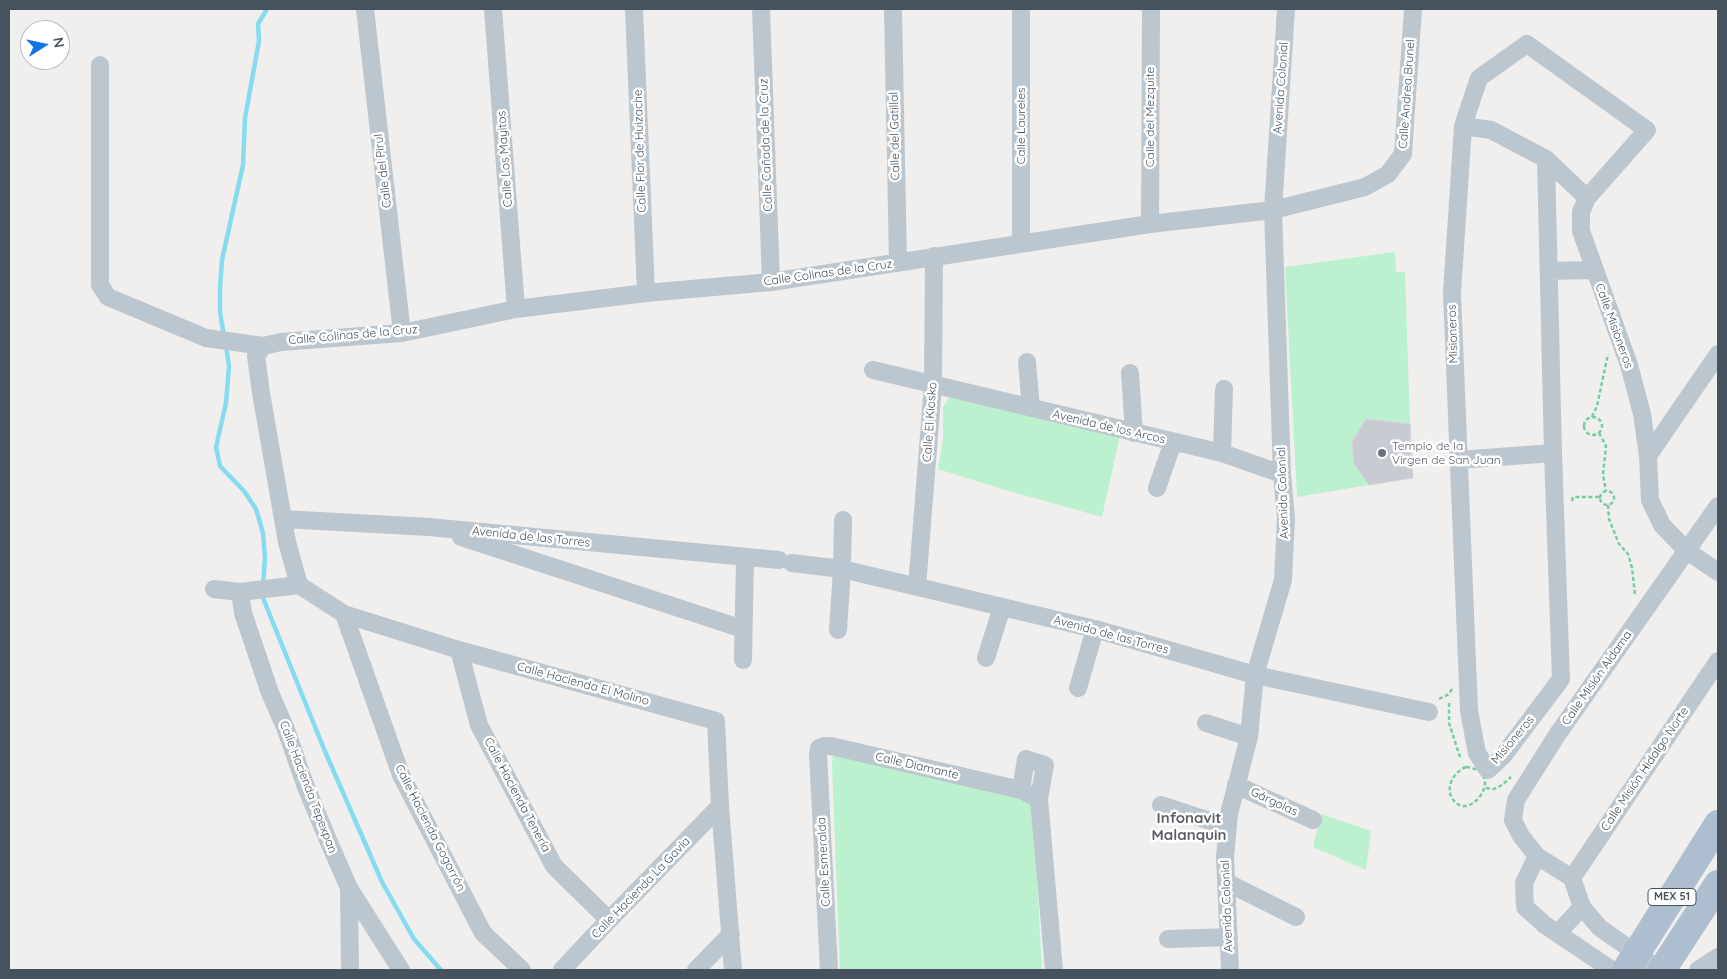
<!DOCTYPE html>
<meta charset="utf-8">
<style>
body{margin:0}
#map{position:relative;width:1727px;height:979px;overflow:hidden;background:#f1eeee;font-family:Quicksand,sans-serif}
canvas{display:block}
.frame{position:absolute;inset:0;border:10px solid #46525d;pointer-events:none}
.north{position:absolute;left:20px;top:20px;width:50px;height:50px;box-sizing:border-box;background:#fff;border:1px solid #b5babe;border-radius:50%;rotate:80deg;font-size:14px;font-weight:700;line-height:20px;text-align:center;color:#46525d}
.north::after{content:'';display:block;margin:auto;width:18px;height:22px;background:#1274e7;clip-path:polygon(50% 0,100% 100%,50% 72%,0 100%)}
</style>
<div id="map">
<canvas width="1727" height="979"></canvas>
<div class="frame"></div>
<div class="north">N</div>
</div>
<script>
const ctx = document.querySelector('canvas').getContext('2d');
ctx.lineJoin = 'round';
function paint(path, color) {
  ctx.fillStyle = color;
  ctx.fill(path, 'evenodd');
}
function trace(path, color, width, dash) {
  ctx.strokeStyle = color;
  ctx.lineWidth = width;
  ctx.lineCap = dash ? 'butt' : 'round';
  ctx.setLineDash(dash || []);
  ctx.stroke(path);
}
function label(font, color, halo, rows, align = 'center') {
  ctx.font = font + ' Quicksand,sans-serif';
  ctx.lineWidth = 5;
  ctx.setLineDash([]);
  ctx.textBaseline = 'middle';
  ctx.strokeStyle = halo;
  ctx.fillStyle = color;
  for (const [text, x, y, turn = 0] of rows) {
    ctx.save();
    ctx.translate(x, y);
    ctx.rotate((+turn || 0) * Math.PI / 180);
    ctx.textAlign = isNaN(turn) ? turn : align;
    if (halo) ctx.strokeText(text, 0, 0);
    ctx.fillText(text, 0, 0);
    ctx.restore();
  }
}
paint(new Path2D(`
 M1395,252L1396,272H1405L1410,424L1365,419L1352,442L1354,464L1369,485L1297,497L1285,267Z
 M950,397L1120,435L1102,517L1002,489L938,469L943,440V407Z
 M833,753L1009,794L1033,804L1042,970H840L832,765Z
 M1321,814L1371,831L1366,870L1313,847Z`), '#bbf1cf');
trace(new Path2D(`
 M224,336L220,312V288L222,260L243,165L245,118L259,41L258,24L267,9
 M226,346L229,366L226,403L216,447L220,466L244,491L256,509L263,533L265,558L263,586
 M263,594V598L324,749L382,882L414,939L441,970`), '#86dcef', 4.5);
const building = new Path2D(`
 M1366,419L1410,424L1413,478L1369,485L1354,464L1352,442Z`);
paint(building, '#c8cbd1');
trace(building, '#d2d5da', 1);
trace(new Path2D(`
 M1592,417L1597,406L1608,354
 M1584 426a9 9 0 1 1 18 0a9 9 0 1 1-18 0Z
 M1599,433L1606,446L1603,475L1606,491
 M1600 498a7 7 0 1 1 14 0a7 7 0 1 1-14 0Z
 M1572,501L1573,497H1599
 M1608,505L1609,519L1619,544L1628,554L1632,568L1635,595
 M1439,699L1449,694L1452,689
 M1449,703V723L1460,757
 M1466,767C1506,771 1473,820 1455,802C1443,790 1453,772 1466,767Z
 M1486,788L1494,789L1502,785L1511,777`), '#72d09f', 2.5, [4, 2.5]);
trace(new Path2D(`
 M365,9L402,333
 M493,9L516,309
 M634,9L646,293
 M761,9L771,282
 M893,9L898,263
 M1021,9V243
 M100,65V285L108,297L206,338L263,346L281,342L402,333L516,309L646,293L771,282L1150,224L1273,210L1365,187L1388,174L1403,154L1413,9
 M1463,126L1491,130L1546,159L1587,198
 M1546,159L1553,453L1561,679L1503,756L1488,770L1477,753L1469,711L1452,293L1463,126L1479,78L1527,44L1647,130L1587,198L1581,212V231L1629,365L1642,414L1648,456L1650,500L1662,525L1687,551L1718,572
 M1150,224L1151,9
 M1549,271L1593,270
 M263,346L256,356L261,393L287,542L299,585
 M1027,362L1031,408
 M873,370L1222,453L1282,474
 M1130,373L1134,433
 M1222,453L1224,389
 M1648,456L1718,354
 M1458,460L1553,453
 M1157,488L1173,442
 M283,519L429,527L779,560
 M461,537L743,629
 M792,563L842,569L1095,629L1255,675L1429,712
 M917,587L933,385L934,256
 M214,589L240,592L299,585L344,614L459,650L716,721L720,806L733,970
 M240,592L243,613L270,693L285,727L306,787L328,840L349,888L401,970
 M344,614L401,775L483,933L522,970
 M838,630L842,569L843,520
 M459,650L479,725L554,866L609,920
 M986,658L1002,607
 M743,660L745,558
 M1078,688L1095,629
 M1206,723L1249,737
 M1236,785L1313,820
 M1021,790L1026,759L1045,765L1039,799L1054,970
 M1161,805L1228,827
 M1537,856L1524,883L1525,907L1545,925L1612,970
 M1572,878L1718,661
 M1226,882L1296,917
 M349,889L350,970
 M1558,933L1582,907
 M1168,939L1229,937
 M562,970L609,920L720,806
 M696,970L731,934
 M829,970L818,754L819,748L824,746H831L1021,790L1039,799
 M1230,970L1225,857L1229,814L1249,737L1255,675L1283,580L1286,518L1282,474L1273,210L1286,9
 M1660,970L1600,928L1582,907L1572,878L1537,856L1521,836L1513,820L1516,800L1557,735L1718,506
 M1698,970L1718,957`), '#bcc6ce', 18);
trace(new Path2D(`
 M1626,970L1718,824
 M1662,970L1718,884`), '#adbfcf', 28);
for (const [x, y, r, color] of [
 [1382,453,5,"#6b7280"]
]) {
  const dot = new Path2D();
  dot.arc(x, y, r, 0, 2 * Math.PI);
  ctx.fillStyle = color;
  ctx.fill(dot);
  trace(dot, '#fff', 2);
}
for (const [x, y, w] of [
 [1672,897,48]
]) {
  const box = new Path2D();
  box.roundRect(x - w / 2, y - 8.5, w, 17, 4);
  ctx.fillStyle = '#fff';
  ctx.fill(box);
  trace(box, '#46525d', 1);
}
label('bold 11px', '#46525d', null, [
 ["MEX 51",1672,897]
]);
label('12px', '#46525d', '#fff', [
 ["Avenida Colonial",1281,88,-86],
 ["Calle Andrea Brunel",1407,94,-86],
 ["Calle del Mezquite",1150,117,-90],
 ["Calle Laureles",1021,126,-90],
 ["Calle del Gatillal",895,136,-91],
 ["Calle Cañada de la Cruz",766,145,-92],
 ["Calle Flor de Huizache",640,151,-92],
 ["Calle Los Mayitos",505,159,-94],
 ["Calle del Pirul",383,171,-97],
 ["Calle Colinas de la Cruz",828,273,-8],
 ["Calle Misioneros",1614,326,70],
 ["Misioneros",1453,334,-92],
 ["Calle Colinas de la Cruz",353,335,-5],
 ["Calle El Kiosko",930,422,-86],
 ["Avenida de los Arcos",1109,427,13],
 ["Avenida Colonial",1283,493,-92],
 ["Avenida de las Torres",531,537,6],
 ["Avenida de las Torres",1111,635,15],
 ["Calle Misión Aldama",1597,678,-55],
 ["Calle Hacienda El Molino",583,684,15],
 ["Misioneros",1513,740,-50],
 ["Calle Diamante",917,766,13],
 ["Calle Misión Hidalgo Norte",1645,769,-56],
 ["Calle Hacienda Tepexpan",308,787,69],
 ["Calle Hacienda Tenería",517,795,62],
 ["Gárgolas",1274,802,25],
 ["Calle Hacienda Gogorrón",430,828,63],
 ["Calle Esmeralda",824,862,-93],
 ["Calle Hacienda La Gavia",641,888,-46],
 ["Avenida Colonial",1227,906,-92]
]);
label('12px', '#5b616d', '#fff', [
 ["Templo de la",1392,446],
 ["Virgen de San Juan",1392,460]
], 'left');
label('bold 15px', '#5b5f64', '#fff', [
 ["Infonavit",1189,818],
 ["Malanquin",1189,835]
]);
</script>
